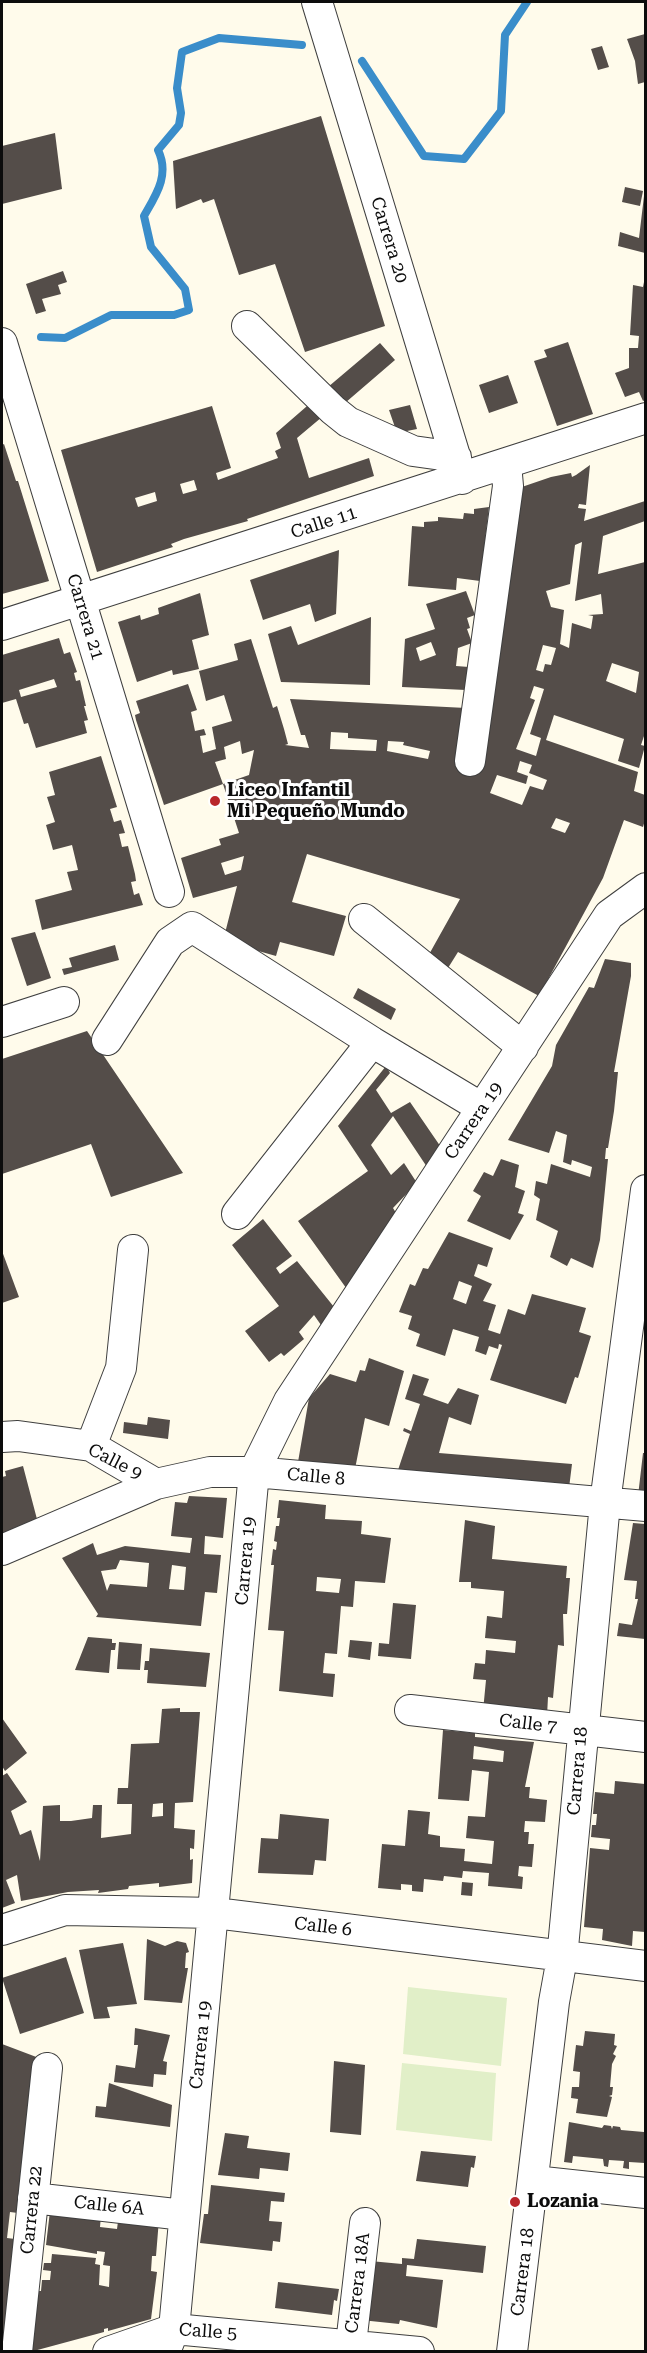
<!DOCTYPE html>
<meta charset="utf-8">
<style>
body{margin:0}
#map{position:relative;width:647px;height:2353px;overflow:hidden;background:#fffbeb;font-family:"Roboto Serif",serif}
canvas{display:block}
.frame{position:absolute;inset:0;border:3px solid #0c0c0c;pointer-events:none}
</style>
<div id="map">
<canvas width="647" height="2353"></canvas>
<div class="frame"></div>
</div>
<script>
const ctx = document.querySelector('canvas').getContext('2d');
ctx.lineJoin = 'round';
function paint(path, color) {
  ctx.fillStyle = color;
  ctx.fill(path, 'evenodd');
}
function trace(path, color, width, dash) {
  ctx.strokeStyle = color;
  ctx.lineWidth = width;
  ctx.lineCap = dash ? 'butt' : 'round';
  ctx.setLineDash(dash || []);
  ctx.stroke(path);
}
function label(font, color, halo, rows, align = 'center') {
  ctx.font = font + ' "Roboto Serif",serif';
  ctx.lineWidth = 6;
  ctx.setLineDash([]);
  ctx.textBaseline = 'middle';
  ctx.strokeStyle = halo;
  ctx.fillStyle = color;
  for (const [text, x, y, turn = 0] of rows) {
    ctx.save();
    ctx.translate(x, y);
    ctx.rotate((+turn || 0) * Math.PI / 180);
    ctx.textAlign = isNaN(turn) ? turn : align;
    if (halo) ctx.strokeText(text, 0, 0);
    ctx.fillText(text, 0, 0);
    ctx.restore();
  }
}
paint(new Path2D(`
 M408,1987L507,1998L501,2066L403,2054Z
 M402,2063L496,2073L492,2141L396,2130Z`), '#e1efc8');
trace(new Path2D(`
 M362,61L424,156L464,159L501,111L505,35L527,2
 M41,337L65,338L111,315H174L189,310L185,289L151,247L144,216C156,195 170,175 158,150L179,125L181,113L177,88L182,52L219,38L302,45`), '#3a8dca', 8);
paint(new Path2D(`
 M645,34V82L638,84L635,61L627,39Z
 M602,46L609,67L598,70L591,49Z
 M321,116L385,326L305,352L275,264L239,275L214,199L203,203L201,199L176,209L173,161Z
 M55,133L62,189L2,204V146Z
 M625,187L643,191L640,206L622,202Z
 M644,196L645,197V253L618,246L620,232L639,238Z
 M63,271L67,282L58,285L61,294L42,299L46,311L36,314L26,284Z
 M644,282L645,400L643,401L639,392L625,397L615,373L629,368V348H638L639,336L630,335L633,285L643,287Z
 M568,342L593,414L557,426L534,361L547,357L544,350Z
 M380,343L395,360L338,409L328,387Z
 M508,375L518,403L489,413L479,385Z
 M314,400L322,417L297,438L309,478L369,458L374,476L247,519L248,521L184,539L171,544L173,547L97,572L61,450L212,406L231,468L216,473L218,480L278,458L275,451L281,448L276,433ZM194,480L197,490L183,494L180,484ZM155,492L157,501L138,507L135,498Z
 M410,405L417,429L397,433L389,410Z
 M4,444L16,481H18L49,581L2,594V445Z
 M590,465L586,505L579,504L578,508L586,509L584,521L645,501V521L603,536L598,574L645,562V733L641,745L645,746L639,768L618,761L624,739L554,715L546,740L638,772L634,791L645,795V820L643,827L624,820L603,878L539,996L458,952L448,968L427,958L460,899L307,854L292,902L346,916L334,956L280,942L276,956L223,941L237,886L193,898L181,858L221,845L219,839L239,833L223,784L249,775L254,750L242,754L240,741L224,747L226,759L215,762L223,784L164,805L136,720L135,715L140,713L136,701L188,684L197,710L191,712L195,731L204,729L206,735L200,736L203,753L216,749L212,727L232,721L224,695L206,701L199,671L238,660L234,644L251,639L273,708L277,706L284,729L288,744L285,745L309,748L305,735H301L290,699L466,708L513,490L551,477L571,473L572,477L576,475ZM582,542L575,601L601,594L603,614L588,615L593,616L591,629L572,623L569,648L560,644L564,610L551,607L546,591L570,584L575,545ZM543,645L556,648L551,665L545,664L543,672L536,670ZM612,663L639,672L636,693L606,681ZM534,686L544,689L530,734L541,738L536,756L516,749L535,700L530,698ZM331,732L348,733V738L377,740L376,751L330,749ZM388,741L404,742L403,745L430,751L428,759L387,751ZM520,761L532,765L529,773L547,780L543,790L530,786L522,805L490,793L497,775L526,784L528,776L517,772ZM556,818L570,823L565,833L551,828ZM244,856L241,870L225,875L221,863Z
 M489,507L480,581L457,578L456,590L408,586L412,526L424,527V522L438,521V517L463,519L464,513L474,514V509Z
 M339,550L336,614L315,622L310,604L263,620L250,580Z
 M466,591L475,615L467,618L470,628L467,629L472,643L458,648L456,666L469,667L466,690L402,687L405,639L435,629L426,604ZM431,642L436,655L420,661L416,648Z
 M200,593L209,635L192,640L199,669L173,675L172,670L137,682L118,622L140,615L141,620L159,614L158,608Z
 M371,617L370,685L281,682L268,634L291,626L298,645Z
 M59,638L64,654L70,652L77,672L74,673L76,681L80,680L86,706H84L88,720L84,721L87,733L36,748L28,723L24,724L16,699L2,703V655ZM54,679L57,687L21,697L19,690Z
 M101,756L117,807L110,809L114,822L121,820L125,833L119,834L122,847L128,846L135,874L136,881L131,882L134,895L139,893L143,905L42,930L35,900L72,890L67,872L78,870L72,845L53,850L46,825L55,822L47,797L55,795L49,772Z
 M35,932L51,978L27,986L11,938Z
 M115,945L119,960L64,975L62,969L72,967L69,958Z
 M605,959L631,963V976L614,1072H618L614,1111L608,1148H606L605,1159H608L600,1240L593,1268L571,1258L567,1266L550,1257L558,1231L536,1220L540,1199L534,1195L536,1181L547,1184L551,1164L590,1177L592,1167L572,1160L571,1165L563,1162L567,1135L556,1131L549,1153L508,1140L552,1066L556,1045L589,987L594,988Z
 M358,988L396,1009L391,1020L353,998Z
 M87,1031L183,1173L111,1197L91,1144L2,1174V1059Z
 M386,1066L390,1073L376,1090L391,1113L410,1102L447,1156L429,1170L393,1116L371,1145L391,1175L404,1163L417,1183L393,1208L401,1221L349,1292L298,1221L368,1171L338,1126Z
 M501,1159L519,1165L515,1187L525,1191L518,1213L524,1215L510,1240L467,1221L481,1196L473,1191L484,1172L493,1176Z
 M263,1219L292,1256L276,1268L280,1274L297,1261L334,1307L321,1325L314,1315L299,1332L304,1339L284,1356L281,1353L269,1362L245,1331L279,1306L232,1245Z
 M449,1232L493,1248L487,1267L478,1264L474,1276L492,1284L483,1301L496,1305L488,1330L500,1334L508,1309L525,1315L532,1294L586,1308L579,1332L591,1336L578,1378L575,1377L566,1404L490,1380L502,1345L499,1344L498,1349L489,1346L486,1355L475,1351L479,1337L453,1329L445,1356L416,1346L420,1334L408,1329L412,1316L399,1312L410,1284L415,1286L423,1268L428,1269ZM459,1281L472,1286L466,1304L453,1299Z
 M2,1251L19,1297L2,1303Z
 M369,1358L404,1371L389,1426L365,1418L355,1469L298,1462L309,1398L330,1374L356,1382L360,1370L365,1371Z
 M413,1374L429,1379L423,1395L448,1404L458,1388L479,1395L471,1425L449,1417L439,1453L572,1464L569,1488L398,1470L410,1434L403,1431L404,1428L411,1431L420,1404L405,1399Z
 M148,1417L170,1420L168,1439L123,1433L124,1422L147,1425Z
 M643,1453H645V1496H638Z
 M23,1466L38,1523L2,1533V1477L6,1476L5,1471Z
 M189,1496L227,1498L223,1538L205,1536L204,1554L221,1555L217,1593L205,1592L201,1626L96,1617L98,1614L62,1558L93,1543L97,1555L125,1546L190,1553L192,1538L171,1536L175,1502L187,1503ZM120,1560L149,1563L147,1587L110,1584L107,1591L101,1571L116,1569ZM172,1565L186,1567L184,1590L169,1589Z
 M279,1500L326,1505L325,1519L362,1521L361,1534L391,1538L385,1583L355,1581L353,1607L341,1606L337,1654L325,1653L323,1673L335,1674L333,1697L279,1691L284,1631L268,1630L274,1565H271L273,1549L276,1550L277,1542L274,1541L276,1526H279L280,1518H277ZM317,1577L341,1579L339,1593L316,1591Z
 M465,1520L495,1526L492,1559L567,1566L566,1578H570L567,1614H563L564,1646L558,1645L553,1698L548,1697L547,1716L483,1711L486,1680L473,1679L475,1663L485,1664L486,1650L515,1653L516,1641L485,1638L487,1616L502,1618L504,1591L471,1588V1582H459Z
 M633,1523L645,1524V1639L617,1636L619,1623L632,1625L638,1599H635L637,1581L624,1580Z
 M393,1603L416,1605L411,1659L378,1656L379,1643L389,1644Z
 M88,1637L112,1639V1643H116L115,1650H111L109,1673L75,1670Z
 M350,1640L372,1642L370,1660L348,1657Z
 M119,1642L142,1644L140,1670L117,1669Z
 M150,1648L210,1653L206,1687L147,1683L148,1670H144L145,1661H149Z
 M180,1708V1712H200L193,1802L175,1803L174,1828L195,1830L194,1849L190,1848V1860L193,1859L192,1883L159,1887V1883L129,1886L128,1889L98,1893L99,1890L68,1892L21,1901L17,1875L6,1880L15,1903L2,1908V1776L7,1773L27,1802L11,1811L20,1835L31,1830L40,1861L43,1806L60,1805V1821H71L92,1818L93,1805H102L101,1838L131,1834L132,1804H117L118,1788H128L131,1744L159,1743L162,1709ZM163,1803V1816L152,1817L153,1804Z
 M2,1718L27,1753L5,1771L2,1766Z
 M443,1730L475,1733V1737L534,1742L525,1787H530L529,1798L547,1800L545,1822L525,1821L524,1832H529L528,1844H534L532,1867L519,1866L518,1876L523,1877L522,1889L488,1886L489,1873L463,1871L462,1878L444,1876L443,1881L424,1879L423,1892L412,1891V1885L401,1884V1890L378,1888L382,1844L405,1846L408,1810L430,1812L428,1834L440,1836V1847L465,1849L464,1861L492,1864L494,1841L466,1838L468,1816L485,1817L489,1772L472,1770L469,1801L438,1799ZM474,1746L504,1751L503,1762L473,1759Z
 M615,1781L645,1784V1932L633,1931L632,1946L602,1940L603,1929L584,1927L590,1848L609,1850L610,1839L591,1837L592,1825H596L597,1814H593L595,1792L614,1794Z
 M280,1814L329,1819L326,1861L315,1860L313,1875L258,1873L261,1838L278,1839Z
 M462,1882L473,1883L472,1896L461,1895Z
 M147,1939L165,1946L177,1941L186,1943L189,1952L186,1953L185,1968H188L182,2003L144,2000Z
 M123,1943L137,2004L107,2007L110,2018L94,2019L79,1950Z
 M66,1957L84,2013L20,2034L2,1978Z
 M135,2028L170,2035L163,2061L167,2062L166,2075L154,2074L153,2087L114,2082L116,2065L135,2068L138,2045H134Z
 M585,2031L615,2034L614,2045L617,2046L613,2054L616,2056L612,2064L610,2087H613L612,2095L609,2096L612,2097L607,2117L576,2113L578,2099L571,2098L572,2087H579L580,2072L573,2071L576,2045L583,2046Z
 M2,2044L39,2058L26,2214L10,2212L7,2238L23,2240L13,2352H2Z
 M334,2061L365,2065L361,2135L330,2132Z
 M109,2083L172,2105L170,2127L95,2117L96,2106L106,2107Z
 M569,2122L602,2128L604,2125L611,2126L612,2129L613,2126L620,2127L621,2130L644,2132L645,2129V2163L629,2162V2169L623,2168L624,2161L609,2160L608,2167L604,2166L603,2159L573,2156L572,2163L564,2162Z
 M225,2133L249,2136L247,2148L290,2153L288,2171L260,2168L259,2179L218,2175Z
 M421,2151L476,2156L474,2168L471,2167L468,2187L416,2181Z
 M211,2185L285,2193L284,2202L271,2201L269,2221L282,2222L280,2242L273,2241L272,2251L200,2243L204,2214H208Z
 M50,2211L101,2215L100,2227L117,2229L119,2214L159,2219L156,2256H152L151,2271L157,2272L151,2319L108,2331V2328L104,2329V2332L30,2352L38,2291H41L42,2280H50L51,2271L43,2270L44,2263H51L52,2254L96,2258L95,2264L100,2265L99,2285L109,2287L110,2266L103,2265L105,2252L97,2251V2254L46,2245Z
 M417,2239L486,2246L483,2273L407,2265L406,2276L443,2280L437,2328L400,2320L399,2324L361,2320L370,2261L402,2264V2258L414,2259Z
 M278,2282L339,2289L337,2301L334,2300L332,2315L275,2308Z`), '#544d49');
const minor = new Path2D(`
 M317,2L462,479
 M247,326L333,410L348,422L413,451L456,457
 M2,343L169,892
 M2,625L646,418
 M470,761L508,486L506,464
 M364,919L523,1047
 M2,1022L64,1002
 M107,1040L170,942L192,927L372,1042L482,1108
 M237,1214L372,1042
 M2,1437L18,1436L91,1446L156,1484
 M91,1446L121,1368L133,1250
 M2,1550L156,1484L210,1472H254L646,1506
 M410,1710L646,1737
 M2,1930L65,1910L215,1913L646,1966
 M534,2181L646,2193
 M33,2198L184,2215
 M351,2344L365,2223
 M17,2352L47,2068
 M108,2352L174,2329L419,2352
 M165,2352L174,2329L254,1472L289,1401L609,915L646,888
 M512,2352L554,2002L562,1958L605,1503L646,1190`);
trace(minor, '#3f3f3f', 32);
trace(minor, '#fff', 30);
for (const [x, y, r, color] of [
 [215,801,6,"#b9272b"],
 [515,2202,6,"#b9272b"]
]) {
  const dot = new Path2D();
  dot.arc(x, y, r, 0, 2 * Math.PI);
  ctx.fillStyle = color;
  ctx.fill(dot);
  trace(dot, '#fff', 2);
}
label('18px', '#0c0c0c', '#fff', [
 ["Carrera 20",389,240,73],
 ["Calle 11",324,523,-18],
 ["Carrera 21",85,617,73],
 ["Carrera 19",474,1121,-56],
 ["Calle 9",115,1462,27],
 ["Calle 8",316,1477,5],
 ["Carrera 19",246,1561,-85],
 ["Calle 7",528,1724,7],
 ["Carrera 18",578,1771,-85],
 ["Calle 6",323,1927,7],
 ["Carrera 19",201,2045,-84],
 ["Calle 6A",109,2206,6],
 ["Carrera 22",32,2210,-84],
 ["Carrera 18",523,2272,-83],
 ["Carrera 18A",358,2283,-83],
 ["Calle 5",208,2332,4]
]);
label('bold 18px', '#0c0c0c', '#fff', [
 ["Liceo Infantil",227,791],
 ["Mi Pequeño Mundo",227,812],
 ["Lozania",527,2202]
], 'left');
</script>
